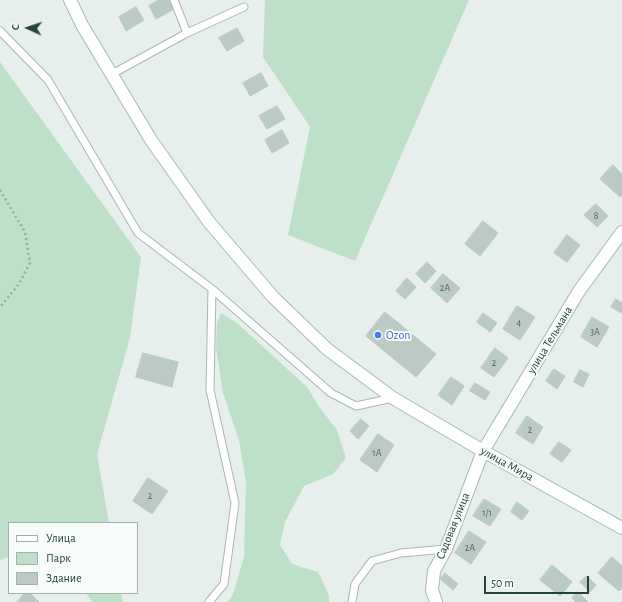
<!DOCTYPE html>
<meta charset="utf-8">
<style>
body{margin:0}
#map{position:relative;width:622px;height:602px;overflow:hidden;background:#e6efeb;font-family:"Alegreya Sans",sans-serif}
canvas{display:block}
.legend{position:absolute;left:8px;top:522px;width:130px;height:72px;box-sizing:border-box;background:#f7fbf9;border:1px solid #a3b1ad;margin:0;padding:5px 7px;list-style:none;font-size:12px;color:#24423a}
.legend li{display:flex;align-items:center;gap:8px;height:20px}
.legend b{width:20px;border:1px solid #a3b1ad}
.north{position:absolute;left:8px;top:8px;width:40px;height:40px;-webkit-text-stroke:3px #f7fbf9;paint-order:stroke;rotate:273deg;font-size:11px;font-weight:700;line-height:16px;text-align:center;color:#24423a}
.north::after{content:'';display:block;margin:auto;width:14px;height:18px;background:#24423a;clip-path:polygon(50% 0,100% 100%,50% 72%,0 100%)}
.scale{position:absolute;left:484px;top:576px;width:105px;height:18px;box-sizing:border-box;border:2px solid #24423a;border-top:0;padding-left:5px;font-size:12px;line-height:14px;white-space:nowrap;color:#24423a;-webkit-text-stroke:3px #f7fbf9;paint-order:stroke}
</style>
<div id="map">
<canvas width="622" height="602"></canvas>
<ul class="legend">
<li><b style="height:5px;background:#fff"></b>Улица</li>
<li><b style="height:11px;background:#bfe0c8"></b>Парк</li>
<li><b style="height:11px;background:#bbcac4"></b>Здание</li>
</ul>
<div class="north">С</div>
<div class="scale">50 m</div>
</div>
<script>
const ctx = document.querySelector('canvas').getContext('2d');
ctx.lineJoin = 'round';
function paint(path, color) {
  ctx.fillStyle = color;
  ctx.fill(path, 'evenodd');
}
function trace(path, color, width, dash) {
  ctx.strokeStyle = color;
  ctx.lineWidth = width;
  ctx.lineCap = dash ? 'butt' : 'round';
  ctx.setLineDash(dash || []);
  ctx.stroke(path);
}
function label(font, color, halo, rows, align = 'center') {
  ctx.font = font + ' "Alegreya Sans",sans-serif';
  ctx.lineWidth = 4;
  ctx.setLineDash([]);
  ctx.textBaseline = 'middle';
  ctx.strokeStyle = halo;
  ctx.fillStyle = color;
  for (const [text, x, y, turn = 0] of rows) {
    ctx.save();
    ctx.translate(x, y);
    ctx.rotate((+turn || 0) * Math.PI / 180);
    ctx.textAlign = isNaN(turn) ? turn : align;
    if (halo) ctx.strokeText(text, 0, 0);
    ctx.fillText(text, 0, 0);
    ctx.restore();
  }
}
paint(new Path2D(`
 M265,0H469L355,261L288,235L310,127L263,57Z
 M0,62L141,257L130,338L97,454L109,523H9V557L0,560Z
 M221,313L237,323L307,387L320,408L337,430L346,458L333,474L304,486L285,522L280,545L292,564L318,572L329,595V602H228L233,594L244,557L246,482L239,440L223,393L216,348L217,323Z
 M86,593H121L123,602H92Z`), '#bfe0c8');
const building = new Path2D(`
 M159,0H169L174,9L156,19L149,6Z
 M136,7L144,20L126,31L119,17Z
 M237,28L244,41L227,51L219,38Z
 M261,73L268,86L250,96L243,83Z
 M277,106L285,119L267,129L259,116Z
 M282,130L289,143L272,153L265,140Z
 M613,165L622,174V195L620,197L600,179Z
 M596,204L608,216L597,227L584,215Z
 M483,221L498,233L480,256L465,244Z
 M567,235L580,245L567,262L554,253Z
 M427,262L436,271L425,283L416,274Z
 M443,274L460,288L447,303L431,288Z
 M407,278L416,287L405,299L396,291Z
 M616,299L622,303V313L611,307Z
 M517,306L535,317L520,340L503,329Z
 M385,312L436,354L416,377L366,336Z
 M483,313L497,323L490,332L477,322Z
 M592,317L609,327L597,347L581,337Z
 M495,348L508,358L494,377L481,368Z
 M143,353L178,362L172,387L136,377Z
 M554,369L565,376L557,389L546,381Z
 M580,370L589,374L583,387L574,382Z
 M451,377L464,386L452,405L438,395Z
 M475,383L490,392L485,400L470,391Z
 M527,416L543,427L533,444L516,433Z
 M361,419L369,426L358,439L350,431Z
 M378,434L394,445L377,472L360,460Z
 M559,442L571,450L562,462L550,454Z
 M148,478L168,491L152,514L133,501Z
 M484,499L501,509L490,526L473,516Z
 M517,502L529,511L522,520L511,512Z
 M469,531L486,542L471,564L455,553Z
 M612,557L622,566V588L619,591L598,573Z
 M552,565L572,582L560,596L540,580Z
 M445,573L458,584L453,590L440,579Z
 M587,576L596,585L590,592L580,582Z
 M578,592L588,602H576L572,598Z
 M25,593H30L39,602H17Z`);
paint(building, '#bbcac4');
trace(building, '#b8c9c2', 1);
const service = new Path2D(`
 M174,0L187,33
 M0,31L48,80L138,233L212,289L331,393L356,406L393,398
 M112,74L187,33L244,7
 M209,602L224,584L235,503L210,390L212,289
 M352,602L355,584L372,561L401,553L446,549`);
const minor = new Path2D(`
 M436,602L432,590L434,571L446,549L483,451L579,291L622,232`);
const secondary = new Path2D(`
 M70,0L82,25L151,140L209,222L273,297L327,349L393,398L483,451L622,528`);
trace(service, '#a8b8b2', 9);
trace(minor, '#a8b8b2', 14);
trace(secondary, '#a4bbb3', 14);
trace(new Path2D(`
 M0,190L25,232L30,263L19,284L0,307`), '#86b3a5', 2.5, [2, 3]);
trace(service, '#fff', 7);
trace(minor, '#fff', 12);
trace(secondary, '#fff', 12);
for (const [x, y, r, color] of [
 [378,335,4,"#3f7fe0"]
]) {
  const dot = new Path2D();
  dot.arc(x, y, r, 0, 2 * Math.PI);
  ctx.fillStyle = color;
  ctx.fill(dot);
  trace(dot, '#f7fbf9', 1.5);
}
label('10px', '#4a645c', null, [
 ["8",596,216],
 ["2А",445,288],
 ["4",519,323],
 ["3А",595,332],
 ["2",494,363],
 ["2",530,430],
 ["1А",377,453],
 ["2",150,496],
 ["1/1",487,513],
 ["2А",470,548]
]);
label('12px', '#366cbe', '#f7fbf9', [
 ["Ozon",386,335]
], 'left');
label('12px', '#24423a', '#f7fbf9', [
 ["улица Тельмана",550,340,-59],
 ["улица Мира",507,464,29],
 ["Садовая улица",453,526,-68]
]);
</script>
